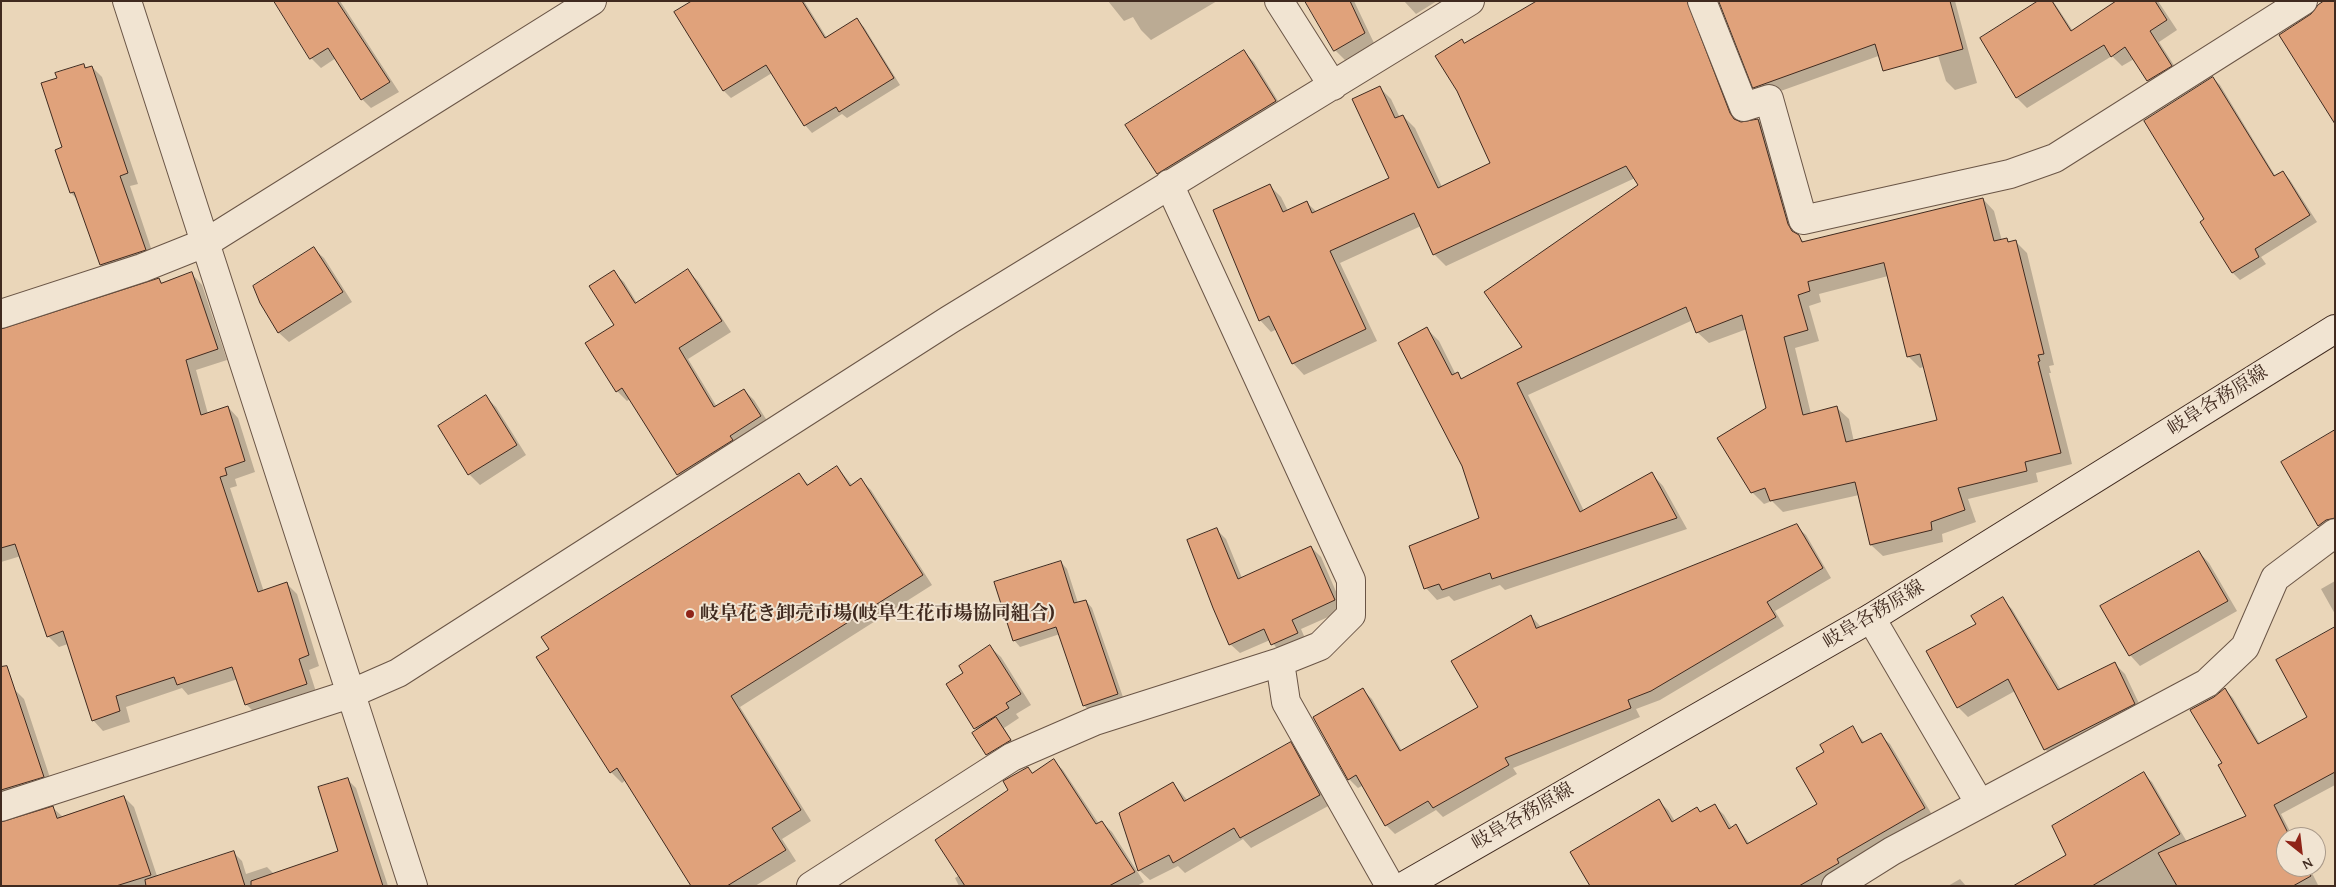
<!DOCTYPE html>
<meta charset="utf-8">
<style>
body{margin:0}
#map{position:relative;width:2336px;height:887px;overflow:hidden;background:#ead6b9;font-family:"Gentium Book Plus",serif}
canvas{display:block}
.frame{position:absolute;inset:0;border:2px solid #402a1f;pointer-events:none}
.north{position:absolute;left:2276px;top:827px;width:50px;height:50px;box-sizing:border-box;background:#f1e4d2;border:1px solid #aa9a8a;border-radius:50%;rotate:151deg;font-size:14px;font-weight:700;line-height:20px;text-align:center;color:#402a1f}
.north::after{content:'';display:block;margin:auto;width:18px;height:22px;background:#8f2418;clip-path:polygon(50% 0,100% 100%,50% 72%,0 100%)}
</style>
<div id="map">
<canvas width="2336" height="887"></canvas>
<div class="frame"></div>
<div class="north">N</div>
</div>
<script>
const ctx = document.querySelector('canvas').getContext('2d');
ctx.lineJoin = 'round';
function paint(path, color) {
  ctx.fillStyle = color;
  ctx.fill(path, 'evenodd');
}
function trace(path, color, width, dash) {
  ctx.strokeStyle = color;
  ctx.lineWidth = width;
  ctx.lineCap = dash ? 'butt' : 'round';
  ctx.setLineDash(dash || []);
  ctx.stroke(path);
}
function label(font, color, halo, rows, align = 'center') {
  ctx.font = font + ' "Gentium Book Plus","Noto Serif JP",serif';
  ctx.lineWidth = 4;
  ctx.setLineDash([]);
  ctx.textBaseline = 'middle';
  ctx.strokeStyle = halo;
  ctx.fillStyle = color;
  for (const [text, x, y, turn = 0] of rows) {
    ctx.save();
    ctx.translate(x, y);
    ctx.rotate((+turn || 0) * Math.PI / 180);
    ctx.textAlign = isNaN(turn) ? turn : align;
    if (halo) ctx.strokeText(text, 0, 0);
    ctx.fillText(text, 0, 0);
    ctx.restore();
  }
}
paint(new Path2D(`
 M275,1H340L399,92L371,108L362,99L336,58L321,68L311,58Z
 M695,1H804L827,38L857,20L864,27L900,85L847,118L842,114L812,133L805,125L772,73L731,98L724,91L676,13Z
 M1108,1H1217L1151,40L1141,30L1133,17L1124,21Z
 M1307,1H1354L1374,43L1345,60L1335,50Z
 M1404,1H1437L1416,14Z
 M1679,1H1690L1740,124L1758,120L1770,132L1799,237L1805,243L1983,199L1994,211L2002,241L2016,242L2027,253L2054,365L2049,366L2051,373H2049L2072,464L2036,473L2038,482L1968,499L1976,522L1942,534L1943,542L1883,556L1871,545L1859,495L1783,512L1772,501L1764,504L1752,492L1767,409L1747,329L1709,343L1697,332L1693,320L1528,395L1584,511L1652,474L1663,486L1687,529L1505,590L1500,585L1454,601L1449,596L1437,600L1426,588L1481,519L1427,329L1439,341L1456,375L1464,379L1524,348L1639,186L1635,178L1446,266L1434,254L1421,226L1340,263L1377,341L1304,375L1293,363L1277,329L1271,332L1260,320L1270,186L1281,197L1288,211L1307,203L1317,212L1390,178L1379,87L1391,99L1400,118L1403,116L1415,128L1442,187L1492,164L1462,41L1465,44ZM1888,276L1908,356L1920,368L1924,367L1938,421L1854,442L1849,419L1837,408L1811,414L1795,348L1819,341L1809,306L1821,302L1819,294Z
 M1866,1L1884,54L1764,97L1754,87Z
 M1921,1H1955L1977,83L1955,90L1946,81Z
 M2041,1H2053L2073,31L2118,1H2158L2177,30L2159,42L2181,76L2158,91L2148,80L2134,59L2122,66L2112,56L2027,108L2017,98L1981,38Z
 M1244,52L1254,62L1285,112L1168,184L1158,174L1127,125Z
 M84,65L87,69L92,67L102,77L138,184L130,186L155,260L111,275L101,265L78,200L71,193L64,148L58,79Z
 M2213,78L2220,85L2276,177L2283,172L2290,180L2317,222L2261,257L2266,264L2240,280L2233,273L2202,222L2206,220Z
 M314,249L324,258L352,302L289,342L279,333L262,302Z
 M688,271L698,281L731,332L688,359L717,407L744,390L754,400L771,427L688,484L678,474L630,399L627,401L617,391L613,272L624,282L637,303Z
 M192,274L202,285L227,360L196,370L208,414L228,407L238,418L255,472L235,479L237,486L230,488L264,592L287,584L297,594L319,666L309,670L317,695L257,715L246,704L238,679L188,695L182,688L126,707L130,722L103,731L93,720L68,644L59,647L48,636L21,556L1,562V391L159,279L163,284Z
 M486,397L496,407L526,455L480,485L469,474L439,426Z
 M2335,432V533L2329,536L2319,526L2283,462Z
 M837,467L852,485L861,480L871,490L932,585L740,707L811,821L782,839L796,861L755,886H693L626,780L622,783L611,772L538,658L798,474L809,485Z
 M1796,526L1806,535L1831,578L1775,611L1784,626L1660,700L1636,709L1640,717L1513,768L1517,774L1443,817L1436,810L1395,834L1386,825L1364,785L1358,788L1349,779L1363,690L1372,699L1402,751L1480,708L1531,616L1541,627Z
 M1217,530L1226,539L1242,578L1311,547L1321,557L1344,610L1301,629L1307,643L1281,653L1270,640L1240,653L1230,644Z
 M2199,552L2209,563L2237,611L2140,666L2130,655Z
 M1061,562L1067,569L1078,603L1086,601L1092,608L1124,700L1090,712L1084,705L1060,634L1020,647L1014,640Z
 M2335,581V614L2321,589Z
 M2002,599L2012,609L2061,690L2115,664L2125,674L2144,714L2055,759L2045,749L2015,691L1968,717L1958,707L1977,624Z
 M990,647L1001,657L1031,705L1016,714L1019,718L1004,728L1015,746L992,759L987,754L977,731L948,684L965,673Z
 M2335,671V785L2281,814L2293,837H2286V867H2309L2318,885L2016,886L2068,856L2144,774L2152,782L2187,842L2248,817L2223,764L2215,698L2225,689L2233,698L2260,744L2310,717Z
 M14,689L24,699L53,787L1,806V693Z
 M1852,728L1865,743L1880,735L1890,744L1934,818L1825,886H1591L1658,800L1668,810L1675,821L1697,809L1701,813L1715,806L1724,815L1732,828L1736,826L1750,844L1818,804L1826,752Z
 M1291,744L1301,754L1330,805L1251,848L1243,839L1185,873L1178,866L1150,880L1139,870L1173,783L1187,800Z
 M1054,761L1063,770L1099,824L1102,822L1112,832L1144,882L1137,886H959L955,878L960,875L1010,791L1028,769L1033,774Z
 M347,779L356,788L388,886H184L233,852L242,861L246,874L267,867L274,874L340,851Z
 M124,797L134,807L160,885L1,886L53,808L63,817Z
 M1960,879L1966,886H1948Z`), '#0003');
const building = new Path2D(`
 M274,1H337L390,82L361,100L328,48L310,59Z
 M692,1H802L825,38L857,18L894,78L839,112L836,107L804,126L766,65L723,91L674,12Z
 M1305,1H1350L1365,33L1334,51Z
 M1537,1H1687L1730,113L1734,119L1741,122L1758,119L1788,224L1792,231L1799,235L1802,242L1983,198L1994,241L2007,238L2008,242L2016,240L2044,354L2038,355L2040,361L2038,362L2061,453L2025,462L2027,471L1958,488L1965,510L1931,522L1932,530L1870,545L1855,482L1770,501L1765,488L1751,493L1717,438L1766,408L1742,315L1696,333L1686,307L1517,383L1580,512L1652,472L1677,518L1492,579L1490,573L1442,590L1439,584L1424,589L1409,546L1479,518L1462,466L1398,343L1427,327L1452,375L1458,372L1461,379L1522,347L1484,292L1638,185L1626,166L1433,255L1414,213L1330,251L1366,329L1292,364L1269,316L1259,321L1213,210L1270,184L1283,212L1307,201L1312,213L1389,178L1352,99L1380,86L1395,118L1403,115L1438,188L1490,163L1457,91L1435,56L1462,39L1464,43ZM1884,263L1907,357L1920,354L1937,420L1846,442L1837,406L1803,415L1784,337L1808,330L1798,295L1810,291L1808,282Z
 M1719,1H1950L1963,49L1883,71L1875,44L1753,88Z
 M2038,1H2052L2071,31L2116,1H2155L2167,20L2150,31L2172,66L2147,81L2125,47L2111,57L2104,45L2016,98L1980,38Z
 M2324,1H2335V124L2279,35L2311,14L2318,5Z
 M1244,50L1276,101L1157,174L1125,125Z
 M84,64L85,68L92,66L128,173L120,176L146,250L100,265L74,192L70,193L55,150L62,147L41,83L57,78L55,73Z
 M2213,77L2274,176L2283,171L2310,215L2255,249L2259,257L2232,273L2200,222L2204,219L2144,121Z
 M314,247L343,292L278,333L260,303L253,286Z
 M688,269L722,321L679,348L714,407L744,389L761,416L730,436L733,440L677,475L622,388L616,392L585,343L614,325L589,286L614,270L635,303Z
 M192,272L218,349L186,360L201,415L228,406L245,461L225,468L227,475L220,477L258,592L287,582L309,655L299,659L307,684L245,705L232,667L177,685L174,677L116,696L120,711L92,721L63,631L47,637L15,544L1,548V329L159,278L161,283Z
 M486,395L517,445L468,475L438,426Z
 M2335,430V518L2326,520L2318,526L2281,462Z
 M837,466L850,486L861,478L923,575L731,696L801,810L772,828L786,850L727,886H691L617,768L610,773L536,657L549,649L541,637L799,473L807,485Z
 M1797,524L1823,568L1767,602L1776,617L1651,691L1628,700L1631,708L1505,758L1509,765L1433,808L1428,801L1385,826L1356,775L1348,780L1313,717L1363,688L1400,751L1478,707L1451,661L1531,615L1536,628Z
 M1217,528L1238,579L1311,546L1335,600L1292,620L1298,633L1271,645L1264,629L1229,645L1213,608L1187,540Z
 M2199,551L2228,601L2129,656L2100,606Z
 M1061,561L1074,603L1086,600L1118,694L1083,706L1056,627L1013,641L994,582Z
 M2003,597L2058,690L2115,662L2135,704L2044,750L2008,679L1957,708L1926,651L1976,624L1971,616Z
 M2335,627V772L2274,805L2290,837H2286V867H2306L2311,876L2293,886H2177L2158,853L2246,816L2218,765L2222,763L2190,710L2214,697L2225,688L2258,744L2307,717L2276,660Z
 M990,645L1021,694L1006,703L1009,708L974,729L946,684L963,673L959,666Z
 M7,666L44,777L1,790V667Z
 M996,717L1011,740L986,755L972,733Z
 M1853,726L1862,743L1881,733L1925,808L1837,859L1839,863L1799,886H1590L1570,852L1659,799L1672,822L1697,807L1700,812L1715,804L1729,829L1736,824L1747,844L1817,804L1796,768L1824,752L1820,745Z
 M1291,742L1320,795L1240,838L1234,828L1173,863L1169,855L1138,871L1119,813L1173,782L1184,801Z
 M1054,759L1096,824L1102,821L1135,872L1109,886H965L935,840L1008,790L1003,781L1028,767L1032,773Z
 M2144,772L2180,834L2092,886H2013L2066,855L2052,826Z
 M348,778L383,886H251V881L338,851L318,787Z
 M124,796L151,875L116,886H1V822L53,806L57,818Z
 M234,851L245,886H146L145,880Z`);
paint(building, '#e0a27b');
trace(building, '#402a1f', 1);
const street = new Path2D(`
 M127,1L413,886
 M1279,1L1333,86
 M1702,1L1744,107L1769,99L1803,220L2010,174L2055,158L2303,1
 M1,314L142,268L207,242L592,1
 M1871,618L1980,804
 M1280,662L1286,702L1390,886
 M1,807L350,694L398,673L949,320L1470,1
 M811,886L1012,757L1095,721L1280,662L1320,646L1351,615V580L1169,184
 M1836,886L1892,851L2207,683L2245,647L2275,578L2335,533`);
const secondary = new Path2D(`
 M1404,886L1871,618L2335,329`);
trace(street, '#6a5546', 30);
trace(secondary, '#402a1f', 30);
trace(street, '#f1e4d2', 28);
trace(secondary, '#f1e4d2', 28);
for (const [x, y, r, color] of [
 [690,614,5,"#8f2418"]
]) {
  const dot = new Path2D();
  dot.arc(x, y, r, 0, 2 * Math.PI);
  ctx.fillStyle = color;
  ctx.fill(dot);
  trace(dot, '#f1e4d2', 2);
}
label('19px', '#402a1f', '#f1e4d2', [
 ["岐阜各務原線",2218,401,-32],
 ["岐阜各務原線",1874,615,-31],
 ["岐阜各務原線",1523,817,-30]
]);
label('bold 19px', '#402a1f', '#f1e4d2', [
 ["岐阜花き卸売市場(岐阜生花市場協同組合)",700,614]
], 'left');
</script>
